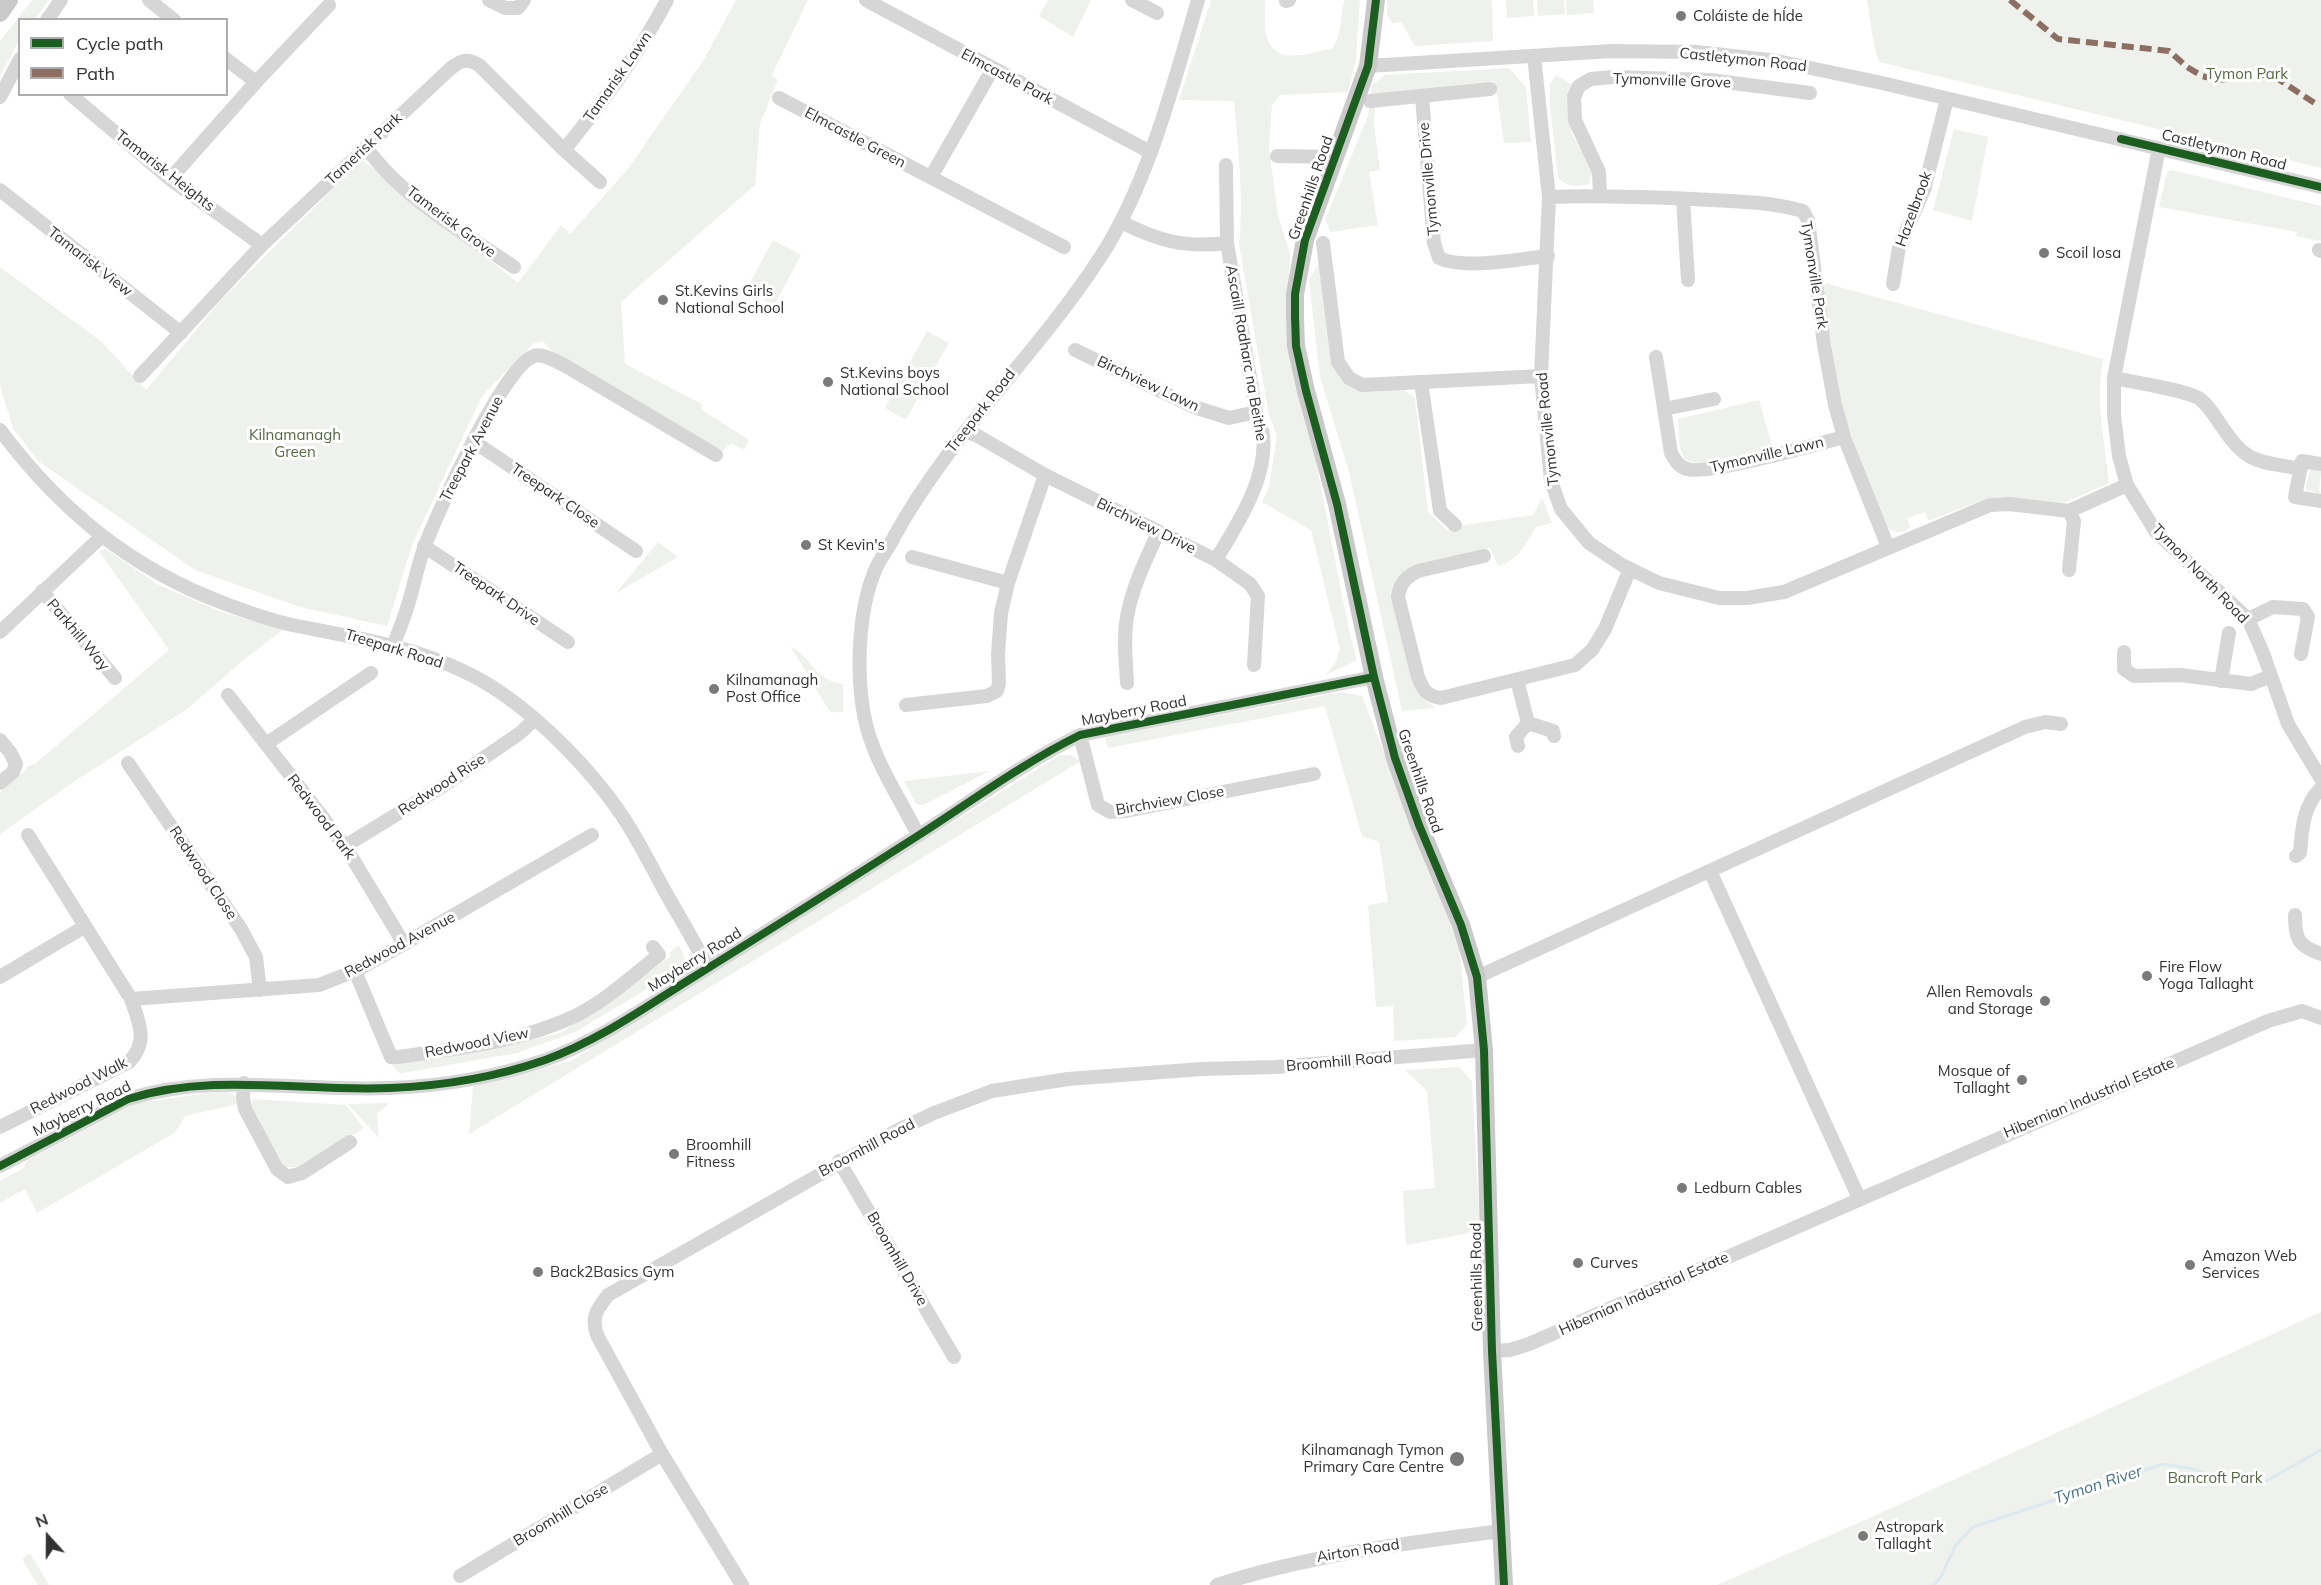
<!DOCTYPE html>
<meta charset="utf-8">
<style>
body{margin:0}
#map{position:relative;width:2321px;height:1585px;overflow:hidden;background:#fff;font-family:Mulish,sans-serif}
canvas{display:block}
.legend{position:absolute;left:18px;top:18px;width:210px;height:78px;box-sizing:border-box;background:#fff;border:2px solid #adadad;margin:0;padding:8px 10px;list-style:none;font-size:18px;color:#323232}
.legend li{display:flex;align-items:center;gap:12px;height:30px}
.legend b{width:30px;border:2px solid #adadad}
.north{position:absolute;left:18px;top:1507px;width:60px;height:60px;-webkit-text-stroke:4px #fff;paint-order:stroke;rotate:339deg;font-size:16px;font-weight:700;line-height:24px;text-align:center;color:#323232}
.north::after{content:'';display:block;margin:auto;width:21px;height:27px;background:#323232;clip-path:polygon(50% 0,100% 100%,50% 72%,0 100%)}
</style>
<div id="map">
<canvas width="2321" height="1585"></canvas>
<ul class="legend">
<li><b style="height:8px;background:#1b5e20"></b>Cycle path</li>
<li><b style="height:8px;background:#8d6e63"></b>Path</li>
</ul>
<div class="north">N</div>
</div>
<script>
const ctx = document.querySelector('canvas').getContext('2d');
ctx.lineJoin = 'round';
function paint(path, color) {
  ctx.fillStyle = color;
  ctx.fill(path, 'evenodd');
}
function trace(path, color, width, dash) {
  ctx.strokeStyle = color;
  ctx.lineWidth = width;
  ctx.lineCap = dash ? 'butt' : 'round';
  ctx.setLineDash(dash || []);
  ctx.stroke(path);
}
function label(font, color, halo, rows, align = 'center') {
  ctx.font = font + ' Mulish,sans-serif';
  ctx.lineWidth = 6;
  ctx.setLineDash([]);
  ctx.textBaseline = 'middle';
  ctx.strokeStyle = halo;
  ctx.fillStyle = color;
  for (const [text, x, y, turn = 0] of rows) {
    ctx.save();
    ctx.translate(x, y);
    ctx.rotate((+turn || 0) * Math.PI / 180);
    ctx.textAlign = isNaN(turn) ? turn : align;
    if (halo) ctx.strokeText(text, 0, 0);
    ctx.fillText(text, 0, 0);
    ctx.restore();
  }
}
paint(new Path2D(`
 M32,0H49L35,19L20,20L19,41L0,76V41Z
 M736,0H808L772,75L778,80L760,124L755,185L621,302L625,364L702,404V410L749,440L744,450L731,443L723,451L553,352L543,341L534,343L482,396L412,545L387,626L300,607L195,570L38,461L13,428L0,386V267L102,342L146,390L221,300L362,160L386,177L518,283L561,225L570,234L627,170L703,61Z
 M1048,0H1091L1073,37L1039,16Z
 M1211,0H1265C1265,11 1264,23 1266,33C1272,68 1310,53 1333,48L1339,34L1344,0H1360L1356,60L1348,92L1280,95L1272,105L1269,148L1278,215L1290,254L1287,316L1350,635L1357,660L1326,675L1336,661L1340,649L1311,530L1262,502L1269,487L1277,436L1269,415L1239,245C1244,197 1238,149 1234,101L1179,100Z
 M1387,0H1492L1493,41L1415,46L1401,22L1392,23L1387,14Z
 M1506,0H1533L1534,16L1507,18Z
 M1537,0H1564L1565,14L1538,16Z
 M1566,0H1593L1594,13L1567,15Z
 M1867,0H2321V168L1879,62L1874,46Z
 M1509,68L1526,87L1531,142L1504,143L1498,101L1493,81L1376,94L1374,125L1380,170L1369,172L1378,225L1331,232L1325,220L1368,116L1372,85L1385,75Z
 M1556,75L1573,85L1567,98L1572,134L1593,171L1589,184C1575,187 1568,187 1558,178L1550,107V84Z
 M1954,129L1988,137L1972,221L1933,210Z
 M2172,170L2321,206V241L2296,236L2297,232L2159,207L2167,172Z
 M773,240L801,255L774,306L746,290Z
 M1319,263L1334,368L1342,381L1359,390L1403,389L1415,398L1428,512L1447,530L1464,525L1533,515L1542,498L1552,523L1536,527C1525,545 1519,560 1498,566L1490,548L1423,565L1396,582L1418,691L1422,697L1435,708L1402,711L1349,472L1320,377L1309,280Z
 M1821,282L2103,359L2100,385V409L2109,483L2064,503L2005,497L1992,498L1980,501L1931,520H1928L1925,512L1907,518L1910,527C1903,536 1891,532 1885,525L1843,413Z
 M927,331L949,343L926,383L905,371Z
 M904,373L925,385L906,420L885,408Z
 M1759,400L1773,449C1757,453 1692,473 1683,456C1678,447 1679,429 1678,419Z
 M2310,469L2321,471L2319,490L2321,494L2305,490Z
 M658,542L678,557L616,593Z
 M106,549L157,584L219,611L283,630L247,657L187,709L75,781L0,834V792L24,771L26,767L36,763L169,650L99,551Z
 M791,647C813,658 812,679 843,684V712H830Z
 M1341,692L1362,696L1459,946L1467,1024L1456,1037L1394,1041L1393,1006L1376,1007L1368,905L1388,902L1379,842L1362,836L1325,706L1108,748L1105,737Z
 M1060,755H1071L1081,761L469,1134L473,1086L571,1061Z
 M990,771L923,805L916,804L904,781Z
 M679,945L685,959L684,967L575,1032L564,1036L517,1053L403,1073H399L391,1064L502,1046L561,1033L670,957V952Z
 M1459,1067L1472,1081L1480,1231L1406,1245L1403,1191L1435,1188L1427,1091L1405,1070Z
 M223,1091C231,1092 237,1095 238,1104L185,1116L176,1132L37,1213L25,1189L0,1203V1181L24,1168L26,1161L137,1103Z
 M253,1099L346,1105L364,1128L300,1167H282L250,1108Z
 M389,1103L377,1114L379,1138L348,1104Z
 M2321,1312V1585H1717L1885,1511Z
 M30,1553L49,1585H38L22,1559Z`), '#eff2ec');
trace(new Path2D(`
 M1933,1585L1941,1577L1955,1546L1973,1527L2163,1464L2189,1468L2230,1482L2259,1485L2321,1450`), '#dde8ef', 3);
trace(new Path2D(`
 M149,0L174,20
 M489,0L505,8H518L524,0
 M866,0L1150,152
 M1132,0L1157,13
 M1286,1L1289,0
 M47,20L61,0
 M1534,56L1549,197L1541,376L1551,481L1561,509L1589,543L1622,565L1659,583L1719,598H1747L1784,592L1990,505L2009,504L2069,511L2127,485
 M226,59L256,82
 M1368,66L1612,51L1697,52L1777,61L1882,83L2321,187
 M70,94L170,179L262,245
 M0,97L20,59
 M1422,97L1434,243L1439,258C1465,270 1519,259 1548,256
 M779,98L1064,247
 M1370,101L1490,89
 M366,147C401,197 464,233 514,267
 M2159,148L2114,378V415L2119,456L2127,485L2156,532L2248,619L2263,653L2288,724L2321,779
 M564,150C602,103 639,54 667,0
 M1277,156L1336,157
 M1226,165L1227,243
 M931,177L992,70
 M170,179L256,82L329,5
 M0,190L181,333
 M1600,195L1599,172L1575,120L1574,97L1579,86L1591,79L1613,77L1710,80L1810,93
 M1549,197C1597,195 1645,197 1693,199C1730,201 1767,201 1803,211L1808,220L1824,345L1835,405L1844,437L1888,547
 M1683,199L1688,280
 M1121,222C1159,241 1184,248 1227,243L1256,412C1258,420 1262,427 1263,435C1268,479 1237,524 1216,560
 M1323,243L1338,362L1349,378L1362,385L1541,376
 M2319,250L2321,251
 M1893,284L1899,247L1924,190L1947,99
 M1075,350L1194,407L1229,418L1256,412
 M1656,357L1671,453C1675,460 1678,466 1687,469C1705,476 1818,444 1844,437
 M140,376L262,245L451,68C462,60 467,58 479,65L564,150L600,182
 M2114,378C2132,382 2187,390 2200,399C2211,408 2215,417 2223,428C2247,465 2260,461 2301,469
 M1421,382L1440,511L1455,525
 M1664,409L1714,399
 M0,430C60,510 131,569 226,604C247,612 270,620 292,625C363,639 439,650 500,692C544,722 591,770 621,814C638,839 652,868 667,895C681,919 695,943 708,968
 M965,432L976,435L1045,475L1216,560L1250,584L1258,596L1254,665
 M473,441L636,551
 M2321,464L2302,461L2295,497L2321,501
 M424,546L568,642
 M1484,556L1418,571C1406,577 1400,583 1398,597L1418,677C1423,690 1427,696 1441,698L1575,665L1592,650L1605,629L1630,569
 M912,557L1008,583
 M2069,570L2074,521L2069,511
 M42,591L115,678
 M2248,619L2273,607L2303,609L2308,617L2301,654
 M0,632L101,537
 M393,646C398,633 403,621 407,608C414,587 417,566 425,546C437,513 504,365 534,356C543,353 555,361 564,365L716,455
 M2124,652V669L2134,676L2180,675L2251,684L2271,676
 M1517,680L1528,723
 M2221,681L2229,633
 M1127,683C1126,661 1123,639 1127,617C1132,588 1146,559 1158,533
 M228,695L345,846L404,944
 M906,705L987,696L997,691L999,683L998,654L1001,613L1008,583L1045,475
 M1080,735L1098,805L1110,812L1126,811L1314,774
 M0,740L10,752L16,764L13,772L0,783
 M266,744L371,673
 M1518,746L1516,737L1528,723L1553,731L1554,736
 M128,763L241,929L256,957L260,990
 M28,835L131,999L319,985L355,971L404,944L592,835
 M918,835C899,796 872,759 864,715C856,671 858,607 877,566C882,556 889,547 894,537C950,434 1038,354 1101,256C1148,184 1174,82 1198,0
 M345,846L443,786L520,733L535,719
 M2296,856L2300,853C2302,829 2303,806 2321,788
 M1710,871L1859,1198
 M2295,915C2295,939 2298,946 2321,954
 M355,971L391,1057H398C459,1048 522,1042 577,1015C607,1000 633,975 659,955L653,947
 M0,977L84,927
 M1477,977L2025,727L2045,722L2061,724
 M244,1083L243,1098L245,1109L277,1169L288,1177L302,1173L350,1142
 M0,1127L129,1062C149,1042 139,1022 131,999
 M839,1161L954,1357
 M0,1166L128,1099C214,1072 302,1092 390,1088C441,1086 496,1077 545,1060C598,1041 644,1008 692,978C768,931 844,883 919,835C972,801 1023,763 1080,735L1374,677
 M1492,1351L1510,1350L1529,1344L2268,1021L2302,1011L2321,1018
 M460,1576L662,1454
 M742,1585L662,1454L598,1337C590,1318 597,1309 608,1295L898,1130L934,1113L992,1091L1068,1079L1202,1069L1276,1067L1484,1050
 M1217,1585C1310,1555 1405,1543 1502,1531`), '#d6d6d6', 14);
trace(new Path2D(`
 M1376,0L1368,66L1305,240L1295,294V317L1296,346L1306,391L1337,504L1374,677L1395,758L1419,825L1461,925L1477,977L1484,1050L1492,1351L1504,1585
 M0,13L9,0`), '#c9c9c9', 18);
trace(new Path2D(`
 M2010,0L2058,39L2169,51L2187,67L2202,76L2218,80L2260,74L2278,79L2319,106`), '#8d6e63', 6, [12, 6]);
trace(new Path2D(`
 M1376,0L1368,66L1305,240L1295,294V317L1296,346L1306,391L1337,504L1374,677L1395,758L1419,825L1461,925L1477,977L1484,1050L1492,1351L1504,1585
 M2121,139L2321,187
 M0,1166L128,1099C214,1072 302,1092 390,1088C441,1086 496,1077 545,1060C598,1041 644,1008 692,978C768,931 844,883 919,835C972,801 1023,763 1080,735L1374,677`), '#1b5e20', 8);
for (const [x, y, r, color] of [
 [1681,16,6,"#7a7a7a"],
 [2044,253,6,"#7a7a7a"],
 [663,300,6,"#7a7a7a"],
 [828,382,6,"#7a7a7a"],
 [806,545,6,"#7a7a7a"],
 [714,689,6,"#7a7a7a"],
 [2147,976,6,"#7a7a7a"],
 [2045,1001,6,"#7a7a7a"],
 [2022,1080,6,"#7a7a7a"],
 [674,1154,6,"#7a7a7a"],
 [1682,1188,6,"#7a7a7a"],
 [1578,1263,6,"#7a7a7a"],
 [2190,1265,6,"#7a7a7a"],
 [538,1272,6,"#7a7a7a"],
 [1457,1459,8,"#7a7a7a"],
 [1863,1536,6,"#7a7a7a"]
]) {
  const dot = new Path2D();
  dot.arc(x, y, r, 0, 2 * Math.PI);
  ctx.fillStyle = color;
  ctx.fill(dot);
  trace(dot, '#fff', 2);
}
label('15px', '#323232', '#fff', [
 ["Coláiste de hÍde",1693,16],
 ["Scoil Iosa",2056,253],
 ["St.Kevins Girls",675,291],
 ["National School",675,308],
 ["St.Kevins boys",840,373],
 ["National School",840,390],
 ["St Kevin's",818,545],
 ["Kilnamanagh",726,680],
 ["Post Office",726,697],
 ["Fire Flow",2159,967],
 ["Yoga Tallaght",2159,984],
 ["Allen Removals",2033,992,"right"],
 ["and Storage",2033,1009,"right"],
 ["Mosque of",2010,1071,"right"],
 ["Tallaght",2010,1088,"right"],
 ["Broomhill",686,1145],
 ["Fitness",686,1162],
 ["Ledburn Cables",1694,1188],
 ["Amazon Web",2202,1256],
 ["Services",2202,1273],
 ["Curves",1590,1263],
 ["Back2Basics Gym",550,1272],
 ["Kilnamanagh Tymon",1444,1450,"right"],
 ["Primary Care Centre",1444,1467,"right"],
 ["Astropark",1875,1527],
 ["Tallaght",1875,1544]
], 'left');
label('15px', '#323232', '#fff', [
 ["Castletymon Road",1743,60,6],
 ["Tamarisk Lawn",618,77,-55],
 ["Elmcastle Park",1007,77,28],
 ["Tymonville Grove",1672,81,2],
 ["Elmcastle Green",855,138,28],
 ["Tamerisk Park",364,149,-43],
 ["Castletymon Road",2224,150,14],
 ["Tamarisk Heights",165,171,38],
 ["Tymonville Drive",1429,179,-95],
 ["Greenhills Road",1311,188,-71],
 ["Hazelbrook",1914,209,-70],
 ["Tamerisk Grove",451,222,37],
 ["Tamarisk View",90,262,38],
 ["Tymonville Park",1814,275,81],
 ["Ascaill Radharc na Beithe",1246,353,80],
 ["Birchview Lawn",1148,384,25],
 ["Treepark Road",981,411,-52],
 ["Tymonville Road",1548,429,-96],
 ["Treepark Avenue",472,449,-62],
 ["Tymonville Lawn",1767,455,-13],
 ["Treepark Close",555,496,34],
 ["Birchview Drive",1146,526,26],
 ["Tymon North Road",2200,574,46],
 ["Treepark Drive",496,594,34],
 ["Parkhill Way",78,635,50],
 ["Treepark Road",394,649,17],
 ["Mayberry Road",1134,711,-11],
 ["Greenhills Road",1420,781,71],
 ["Redwood Rise",442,785,-33],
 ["Birchview Close",1170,801,-10],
 ["Redwood Park",321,817,53],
 ["Redwood Close",203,873,56],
 ["Redwood Avenue",400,945,-28],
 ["Mayberry Road",695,960,-32],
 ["Redwood View",477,1043,-11],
 ["Broomhill Road",1339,1062,-5],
 ["Redwood Walk",79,1086,-27],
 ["Hibernian Industrial Estate",2089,1098,-23],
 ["Mayberry Road",82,1109,-26],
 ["Broomhill Road",867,1148,-28],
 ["Broomhill Drive",897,1259,60],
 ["Greenhills Road",1477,1277,-91],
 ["Hibernian Industrial Estate",1644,1294,-24],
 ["Broomhill Close",561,1515,-31],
 ["Airton Road",1358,1551,-9]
]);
label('15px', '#556a43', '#fff', [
 ["Tymon Park",2247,74],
 ["Kilnamanagh",295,435],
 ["Green",295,452],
 ["Bancroft Park",2215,1478]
]);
label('italic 16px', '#47728d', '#fff', [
 ["Tymon River",2098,1485,-18]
]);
</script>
